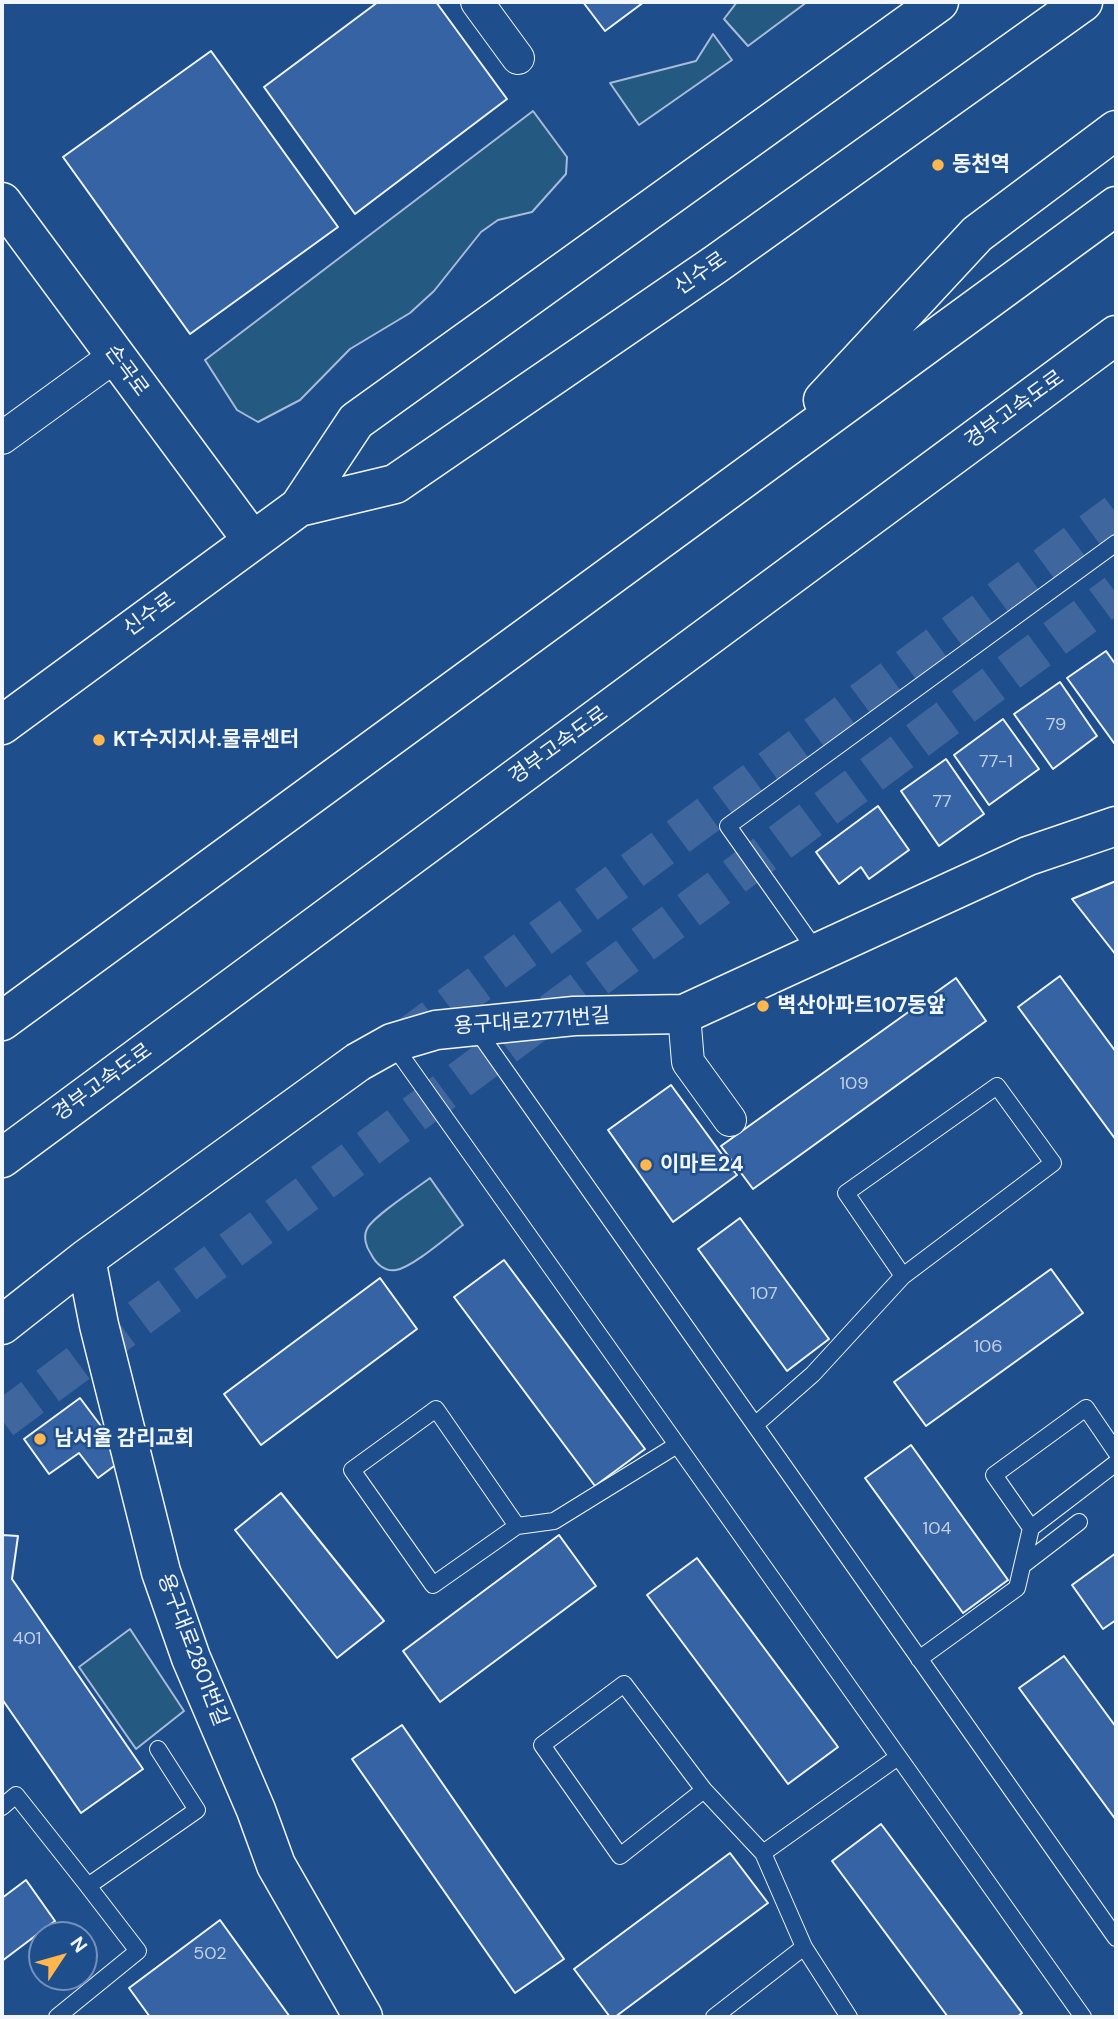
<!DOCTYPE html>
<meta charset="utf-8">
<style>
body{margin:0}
#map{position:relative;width:1118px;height:2019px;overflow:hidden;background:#1f4e8c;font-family:"DM Sans",sans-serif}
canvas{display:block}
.frame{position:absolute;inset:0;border:4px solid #f2f6ff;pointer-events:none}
.north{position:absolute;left:28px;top:1921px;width:70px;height:70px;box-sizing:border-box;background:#1f4e8c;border:2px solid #7391ba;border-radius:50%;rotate:54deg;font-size:19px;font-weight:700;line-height:28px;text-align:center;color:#f2f6ff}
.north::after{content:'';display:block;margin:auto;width:24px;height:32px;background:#ffb74d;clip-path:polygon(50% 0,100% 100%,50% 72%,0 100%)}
</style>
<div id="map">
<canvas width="1118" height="2019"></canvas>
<div class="frame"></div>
<div class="north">N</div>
</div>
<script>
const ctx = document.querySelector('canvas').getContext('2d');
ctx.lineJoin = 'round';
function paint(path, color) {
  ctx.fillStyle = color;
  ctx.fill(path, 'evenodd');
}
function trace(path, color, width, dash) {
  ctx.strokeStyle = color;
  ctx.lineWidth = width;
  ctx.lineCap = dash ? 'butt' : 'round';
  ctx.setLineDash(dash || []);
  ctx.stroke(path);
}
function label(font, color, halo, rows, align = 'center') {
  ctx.font = font + ' "DM Sans","Noto Sans KR",sans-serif';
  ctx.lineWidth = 5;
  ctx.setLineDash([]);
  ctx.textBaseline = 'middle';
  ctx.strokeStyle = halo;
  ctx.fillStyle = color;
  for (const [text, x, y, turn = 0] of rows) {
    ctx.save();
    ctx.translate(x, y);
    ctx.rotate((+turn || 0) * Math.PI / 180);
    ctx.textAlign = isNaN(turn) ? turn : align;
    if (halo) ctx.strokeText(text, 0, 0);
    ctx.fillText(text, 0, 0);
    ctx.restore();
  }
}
const green = new Path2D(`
 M737,2H807L748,46L724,19Z
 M713,34L732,60L639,125L610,83L696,61Z
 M533,111L567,157L566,174L532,212L498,220L481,232L434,291L410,313L350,349L300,400L258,422L237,410L205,360Z
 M430,1178L463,1225C448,1236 413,1267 396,1270C385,1272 376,1264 371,1254C366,1247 363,1237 367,1229C373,1216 417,1188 430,1178Z
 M130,1629L184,1711L136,1749L79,1667Z`);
paint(green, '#245a82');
trace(green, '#a8bbd7', 2);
const building = new Path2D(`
 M378,2H436L507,99L355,214L264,87Z
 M583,2H644L605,31Z
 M211,51L338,227L190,334L63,157Z
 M1106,651L1116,665V741L1114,743L1067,678Z
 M1060,682L1097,736L1053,769L1014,714Z
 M1003,719L1039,769L989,805L954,755Z
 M946,759L984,814L939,846L901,791Z
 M878,806L909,850L869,879L861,867L839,884L816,852Z
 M1116,881V955L1072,899Z
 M1060,976L1116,1052V1140L1018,1007Z
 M956,978L986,1021L753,1189L721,1146Z
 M671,1085L737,1175L673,1222L608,1130Z
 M740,1218L829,1339L787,1371L698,1249Z
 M504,1260L645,1449L595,1486L454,1297Z
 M1051,1269L1083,1313L926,1426L894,1382Z
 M380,1278L417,1329L261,1445L224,1394Z
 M80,1398L125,1458L98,1478L79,1453L49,1474L24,1439Z
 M911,1445L1008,1580L963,1613L865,1478Z
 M281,1493L384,1621L337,1658L235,1530Z
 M2,1535L18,1536L12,1579L143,1769L81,1813L2,1699Z
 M559,1535L596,1586L440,1702L403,1651Z
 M1116,1553V1620L1103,1629L1072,1585Z
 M697,1558L838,1747L788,1784L647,1595Z
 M1064,1656L1116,1727V1820L1019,1688Z
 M402,1725L564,1959L515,1993L352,1759Z
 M881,1824L1022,2013L1017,2017H948L832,1861Z
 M730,1853L768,1903L615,2017H610L574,1969Z
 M26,1880L55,1921L2,1961V1898Z
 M220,1920L290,2017H150L129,1988Z`);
paint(building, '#3563a3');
trace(building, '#f2f6ff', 2);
trace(new Path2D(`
 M403,1040L1116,513
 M2,1420L1116,593`), '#3f679d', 38, [38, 19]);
const lane = new Path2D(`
 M817,952L728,826L1116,543
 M474,1026L1116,1938
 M392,1043L1083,2017
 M755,1425L813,1374L903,1276L1053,1163L997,1086L846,1193L903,1276
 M517,1526L436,1409L352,1470L433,1585L517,1526L554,1521L677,1445
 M1031,1528L994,1475L1086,1408L1116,1452
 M1023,1565L1079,1522
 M919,1659L1017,1588L1031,1528L1116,1463
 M704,1790L624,1684L542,1745L620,1856L704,1790L763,1853L898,1757
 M2,1807L16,1795L88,1886L197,1810L158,1749
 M763,1853L804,1947L849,2017
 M57,2017L138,1951L88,1886
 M714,2017L804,1947`);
const street = new Path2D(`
 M477,2L518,58
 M2,438L115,356
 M684,1014L688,1062L730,1120`);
const secondary = new Path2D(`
 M2,202L252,540
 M86,1259L99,1325L161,1572L191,1658L256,1810L276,1865L363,2017
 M2,1325L86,1259L358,1062L392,1043L436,1030L574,1016L684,1014L1028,856L1116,826`);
const primary = new Path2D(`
 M299,507L395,484L716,264L1083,2
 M2,725L299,507L356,421L939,2`);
const highway = new Path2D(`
 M823,400L977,234L1116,130
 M2,1021L1116,206
 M2,1158L1116,335`);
trace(lane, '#f2f6ff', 18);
trace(street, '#f2f6ff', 34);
trace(secondary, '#f2f6ff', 41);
trace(primary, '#f2f6ff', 41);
trace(highway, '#f2f6ff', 41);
trace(lane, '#1f4e8c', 16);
trace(street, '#1f4e8c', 32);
trace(secondary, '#1f4e8c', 38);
trace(primary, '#1f4e8c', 38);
trace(highway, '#1f4e8c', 38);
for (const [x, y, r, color] of [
 [938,165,7,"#ffb74d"],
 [99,740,7,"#ffb74d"],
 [763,1006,7,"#ffb74d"],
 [646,1165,7,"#ffb74d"],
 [40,1439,7,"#ffb74d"]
]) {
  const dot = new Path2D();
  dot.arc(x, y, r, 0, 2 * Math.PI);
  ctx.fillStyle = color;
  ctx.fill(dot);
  trace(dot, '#1f4e8c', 2.5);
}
label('18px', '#c3d1e8', null, [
 ["79",1056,725],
 ["77-1",996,762],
 ["77",942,802],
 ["109",854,1084],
 ["107",764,1294],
 ["106",988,1347],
 ["104",937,1529],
 ["401",27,1639],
 ["502",210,1954]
]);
label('bold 21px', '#f2f6ff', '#1f4e8c', [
 ["동천역",952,165],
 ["KT수지지사.물류센터",113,740],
 ["벽산아파트107동앞",777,1006],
 ["이마트24",660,1165],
 ["남서울 감리교회",54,1439]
], 'left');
label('21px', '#f2f6ff', '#1f4e8c', [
 ["신수로",701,274,-35],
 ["손곡로",126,371,54],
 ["경부고속도로",1015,410,-36],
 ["신수로",150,615,-36],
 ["경부고속도로",559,746,-36],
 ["용구대로2771번길",532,1022,-4],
 ["경부고속도로",103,1083,-36],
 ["용구대로2801번길",192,1650,69]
]);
</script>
